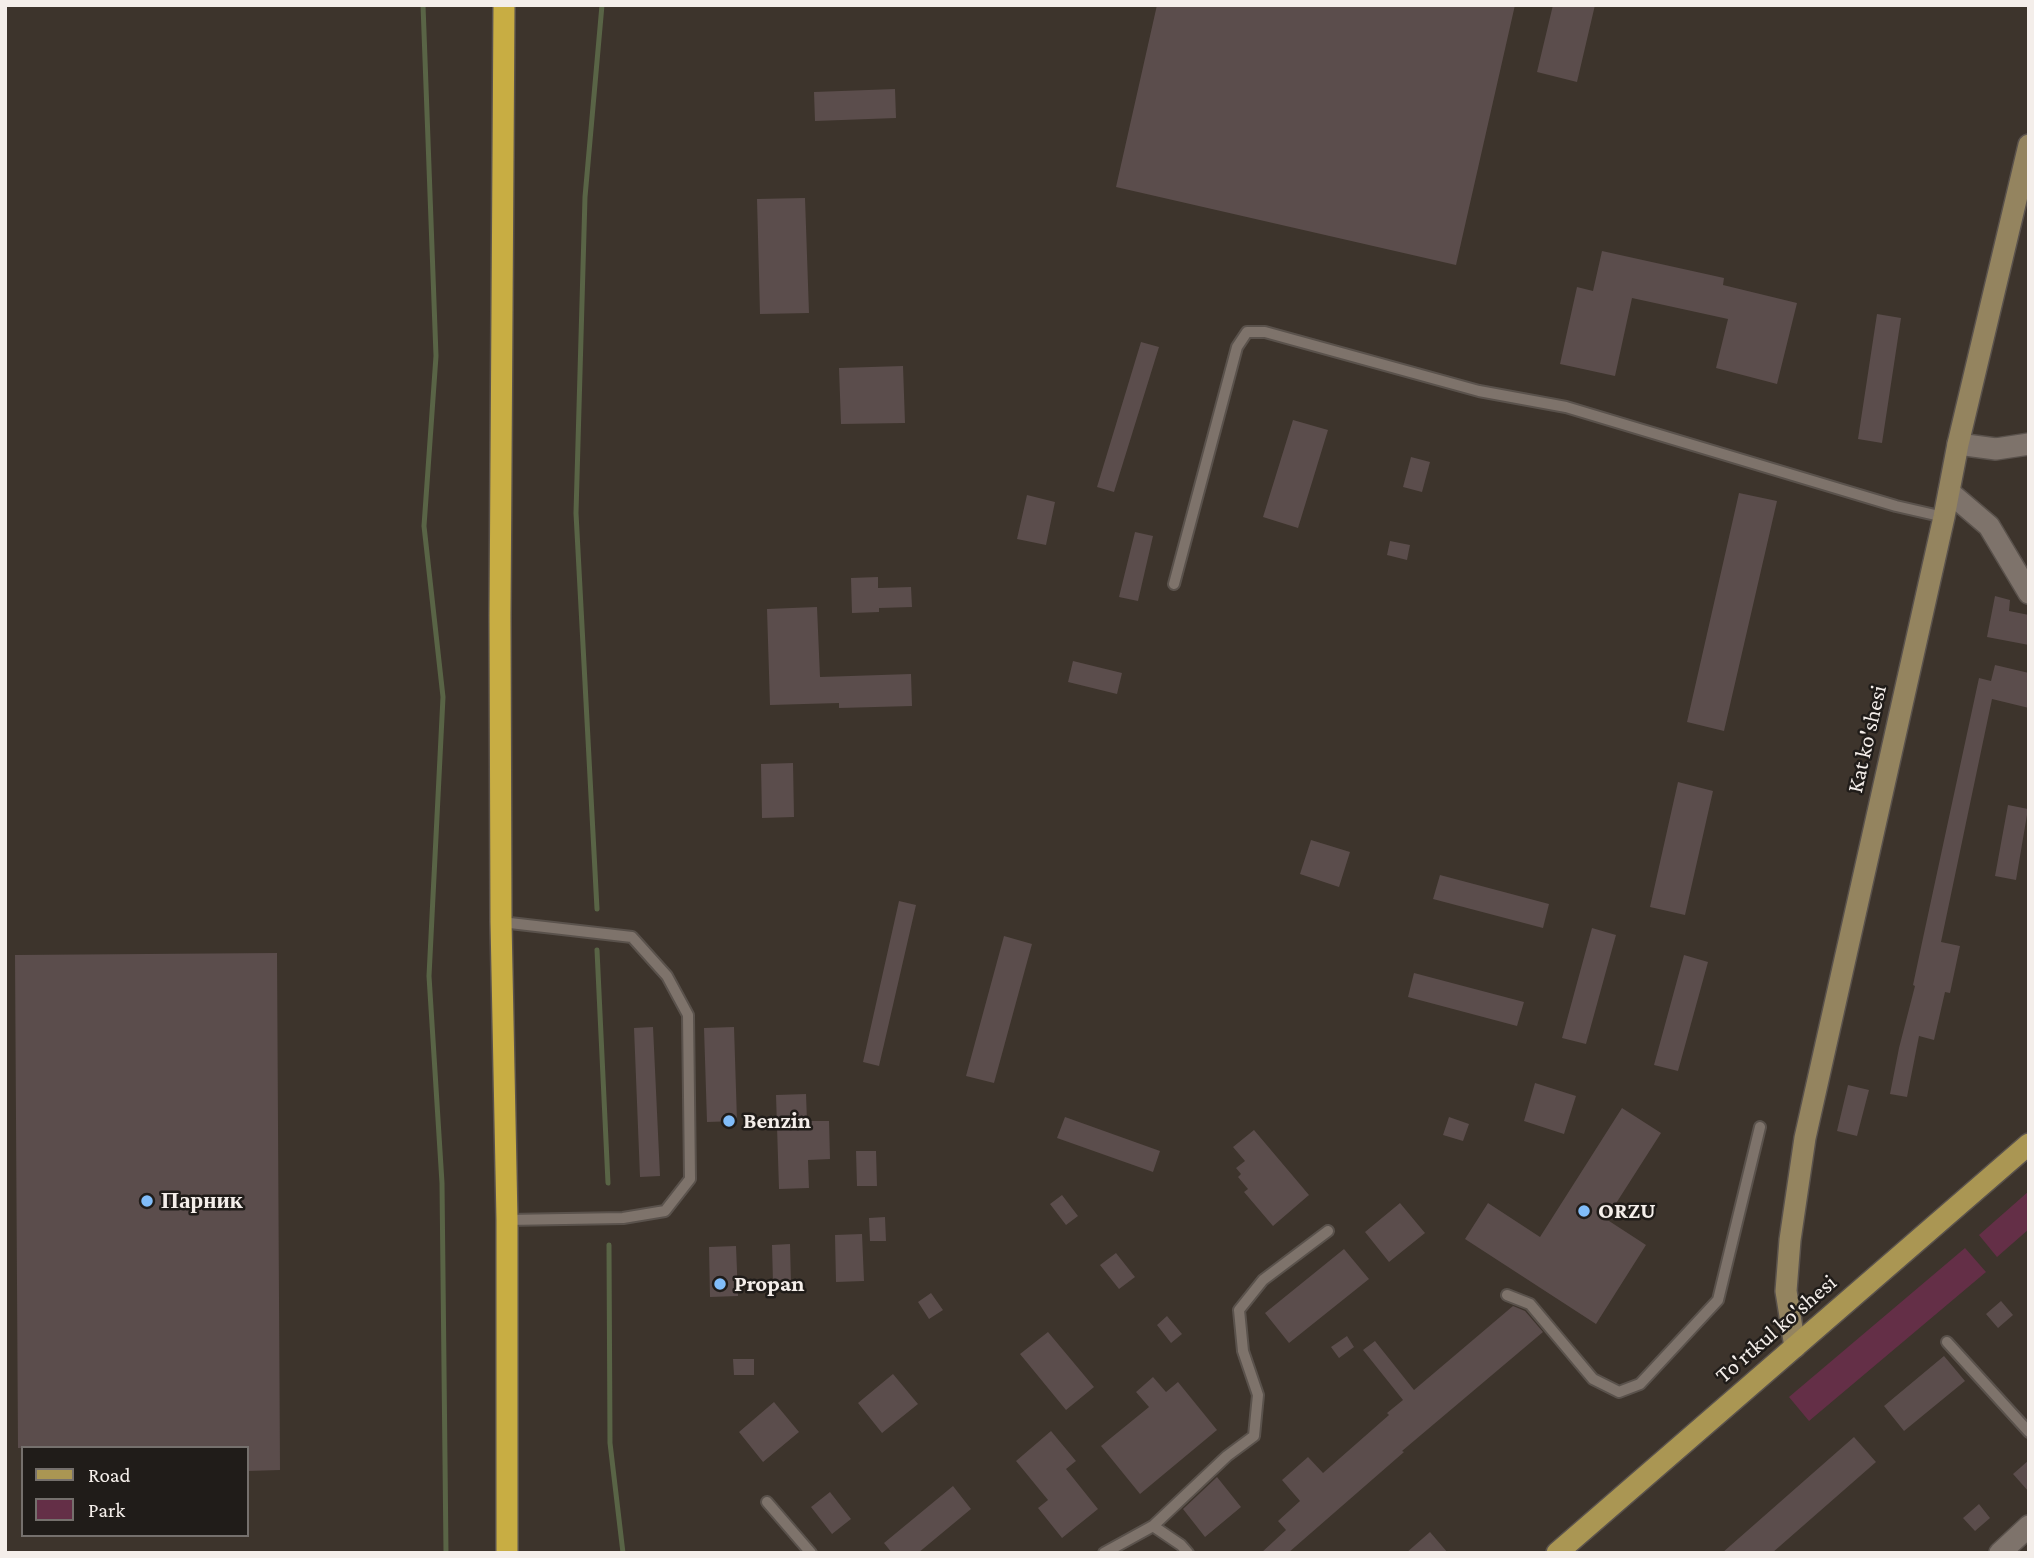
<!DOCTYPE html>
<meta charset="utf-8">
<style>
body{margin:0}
#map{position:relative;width:2034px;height:1558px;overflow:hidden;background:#3d342c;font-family:"Crimson Pro",serif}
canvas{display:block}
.frame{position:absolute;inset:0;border:7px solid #f4eeea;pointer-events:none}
.legend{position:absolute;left:21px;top:1446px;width:228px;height:91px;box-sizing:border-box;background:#201c19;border:2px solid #75706d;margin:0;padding:9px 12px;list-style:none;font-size:21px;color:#f4eeea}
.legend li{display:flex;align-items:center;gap:14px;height:35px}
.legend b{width:35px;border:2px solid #75706d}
</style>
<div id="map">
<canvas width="2034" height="1558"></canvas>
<div class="frame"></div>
<ul class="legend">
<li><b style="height:9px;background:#aa9653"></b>Road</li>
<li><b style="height:19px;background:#642f47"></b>Park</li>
</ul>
</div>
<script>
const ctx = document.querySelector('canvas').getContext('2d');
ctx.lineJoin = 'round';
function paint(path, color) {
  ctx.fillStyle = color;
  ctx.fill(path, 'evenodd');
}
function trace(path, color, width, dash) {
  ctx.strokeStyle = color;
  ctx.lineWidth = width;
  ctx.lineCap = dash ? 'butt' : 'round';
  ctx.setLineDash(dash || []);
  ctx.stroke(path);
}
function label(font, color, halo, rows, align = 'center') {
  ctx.font = font + ' "Crimson Pro",serif';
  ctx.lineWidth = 5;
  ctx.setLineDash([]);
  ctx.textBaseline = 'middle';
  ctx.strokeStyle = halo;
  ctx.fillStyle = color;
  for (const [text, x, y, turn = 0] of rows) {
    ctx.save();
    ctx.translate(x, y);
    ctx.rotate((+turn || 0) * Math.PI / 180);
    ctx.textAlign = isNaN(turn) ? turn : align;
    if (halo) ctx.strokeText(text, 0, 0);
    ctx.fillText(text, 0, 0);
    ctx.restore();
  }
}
paint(new Path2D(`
 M2029,1191V1229L1997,1257L1979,1235Z
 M1965,1248L1986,1272L1809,1421L1789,1397Z`), '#642f47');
trace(new Path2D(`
 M423,5L436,356L424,526L443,697L429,976L442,1183L446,1553
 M597,909L576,513L585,197L602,5
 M597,950L608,1183
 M609,1245L610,1443L623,1553`), '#596446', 5);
paint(new Path2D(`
 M1157,5H1515L1456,265L1116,187Z
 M1553,5H1595L1577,82L1537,72Z
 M895,89L896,118L815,121L814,92Z
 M805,198L809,313L760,314L757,199Z
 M1602,251L1724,278L1723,285L1797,303L1777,384L1716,368L1728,319L1632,298L1615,376L1560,364L1577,287L1593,291Z
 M1877,314L1901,318L1882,443L1858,439Z
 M1141,342L1159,347L1114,492L1097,487Z
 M903,366L905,423L841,424L839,368Z
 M1293,420L1328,430L1298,528L1263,517Z
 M1411,457L1430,462L1422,492L1403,487Z
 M1739,493L1777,501L1724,731L1687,722Z
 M1027,495L1055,502L1046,545L1017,539Z
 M1135,532L1153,536L1138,601L1119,597Z
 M1390,541L1410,545L1407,560L1387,555Z
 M878,577V588L911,587L912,607L879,608V612L852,613L851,578Z
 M1995,596L2010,600L2009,611L2029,615V645L1987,637Z
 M817,607L820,677L911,674L912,706L839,708V703L770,705L767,609Z
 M1073,661L1122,673L1117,694L1068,682Z
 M1995,665L2029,673V708L1992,699L1941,942L1960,946L1950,993L1945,992L1934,1040L1919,1036L1907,1097L1890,1094L1899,1048L1915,986L1913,985L1923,938L1979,678L1991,681Z
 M793,763L794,817L762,818L761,764Z
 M1678,782L1713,791L1685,915L1650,907Z
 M2008,805L2028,809L2016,880L1995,876Z
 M1311,840L1350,852L1339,887L1300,874Z
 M1440,875L1549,904L1543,928L1433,899Z
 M899,901L916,905L879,1066L863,1062Z
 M1592,928L1616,935L1586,1044L1562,1038Z
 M1004,936L1032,944L994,1083L966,1076Z
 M277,953L280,1470L247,1471V1448H18L15,955Z
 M1684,955L1708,962L1678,1071L1654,1065Z
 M1414,973L1524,1002L1517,1026L1408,997Z
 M653,1027L660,1176L640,1177L634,1028Z
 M734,1027L737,1121L707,1122L704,1028Z
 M1535,1083L1576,1096L1564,1134L1524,1121Z
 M1848,1085L1869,1090L1857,1136L1837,1131Z
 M806,1094L807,1121H829L830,1159L808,1160L809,1188L779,1189L776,1095Z
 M1622,1108L1661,1133L1606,1219L1646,1245L1596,1324L1465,1239L1488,1203L1540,1237Z
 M1065,1117L1160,1151L1153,1172L1057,1138Z
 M1449,1117L1469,1124L1463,1141L1443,1135Z
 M1254,1130L1309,1195L1273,1226L1244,1192L1248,1189L1238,1177L1241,1174L1236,1168L1245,1161L1233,1147Z
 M856,1151H876L877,1186H857Z
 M1062,1195L1078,1216L1066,1225L1050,1204Z
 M1400,1203L1425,1233L1389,1262L1365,1232Z
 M885,1217L886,1241H870L869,1218Z
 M862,1234L864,1281L836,1282L835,1235Z
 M790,1244L791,1283H773L772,1245Z
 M736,1246L738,1296L710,1297L709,1247Z
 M1344,1249L1369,1279L1289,1343L1265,1313Z
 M1116,1253L1135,1277L1119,1289L1100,1265Z
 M931,1293L943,1310L929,1319L918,1302Z
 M2001,1301L2013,1315L1998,1328L1986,1314Z
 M1513,1306L1525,1311L1543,1332L1402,1451L1404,1452L1288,1553H1261L1286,1530L1278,1521L1300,1501L1282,1480L1308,1457L1323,1473L1389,1415L1387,1413L1403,1400L1363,1350L1375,1341L1414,1390Z
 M1167,1316L1182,1334L1171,1343L1157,1325Z
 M1048,1332L1094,1387L1066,1410L1020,1354Z
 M1347,1336L1354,1347L1339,1358L1331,1347Z
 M1944,1356L1965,1381L1904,1431L1884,1406Z
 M733,1359H754V1375H734Z
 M893,1374L918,1404L882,1433L858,1403Z
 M1153,1377L1166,1392L1178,1382L1217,1430L1140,1494L1101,1446L1149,1407L1136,1392Z
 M774,1402L799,1432L763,1462L739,1432Z
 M1051,1431L1076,1461L1066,1469L1098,1509L1062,1538L1038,1508L1048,1500L1016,1461Z
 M1854,1437L1876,1462L1772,1553H1722Z
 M2029,1460V1492L2013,1474Z
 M1217,1477L1241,1507L1205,1537L1183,1509Z
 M953,1486L971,1509L918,1553H892L884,1543Z
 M830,1492L851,1519L832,1534L811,1507Z
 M1979,1504L1990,1518L1975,1531L1963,1518Z
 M1430,1532L1448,1553H1406Z`), '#5b4d4c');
const lane = new Path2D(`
 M1174,584L1237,347L1247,332H1265L1479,391L1566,407L1896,506L1944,517
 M501,922L632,937L667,976L688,1015L690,1179L665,1211L623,1218L507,1220
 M1507,1295L1530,1304L1593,1379L1619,1392L1640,1384L1718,1300L1760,1127
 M1947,1342L2029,1432
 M767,1502L811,1553
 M1153,1526L1227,1456L1254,1436L1258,1395L1243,1351L1239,1310L1263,1280L1328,1231
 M1104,1553L1153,1526L1181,1545L1188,1553`);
const street = new Path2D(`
 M1958,444L1996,449L2029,444
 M1949,492L1989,526L2029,593
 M2000,1553L2029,1526`);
const secondary = new Path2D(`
 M1795,1347L1786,1291L1790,1240L1805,1138L1944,517L1958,444L2029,145`);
const primary = new Path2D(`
 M1557,1553L2029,1144`);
const highway = new Path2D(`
 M504,5L500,615L501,922L507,1220V1553`);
trace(lane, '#5a524c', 14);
trace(street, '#5a524c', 24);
trace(secondary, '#5a524c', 24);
trace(primary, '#5a524c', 24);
trace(highway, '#5a524c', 24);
trace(lane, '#7e736b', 10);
trace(street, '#7e736b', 21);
trace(secondary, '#94845f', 21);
trace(primary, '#aa9653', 21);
trace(highway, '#c8ad43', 21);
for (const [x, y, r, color] of [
 [729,1121,7,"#81bdfa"],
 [147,1201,7,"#81bdfa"],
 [1584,1211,7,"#81bdfa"],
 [720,1284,7,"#81bdfa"]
]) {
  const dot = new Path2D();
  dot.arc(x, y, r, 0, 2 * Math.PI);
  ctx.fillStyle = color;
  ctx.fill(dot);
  trace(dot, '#201c19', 2.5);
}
label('23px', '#f4eeea', '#201c19', [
 ["Kat ko'shesi",1867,739,-77],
 ["To'rtkul ko'shesi",1776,1329,-41]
]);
label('bold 23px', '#f4eeea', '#201c19', [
 ["Benzin",743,1121],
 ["Парник",161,1201],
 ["ORZU",1598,1211],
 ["Propan",734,1284]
], 'left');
</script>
